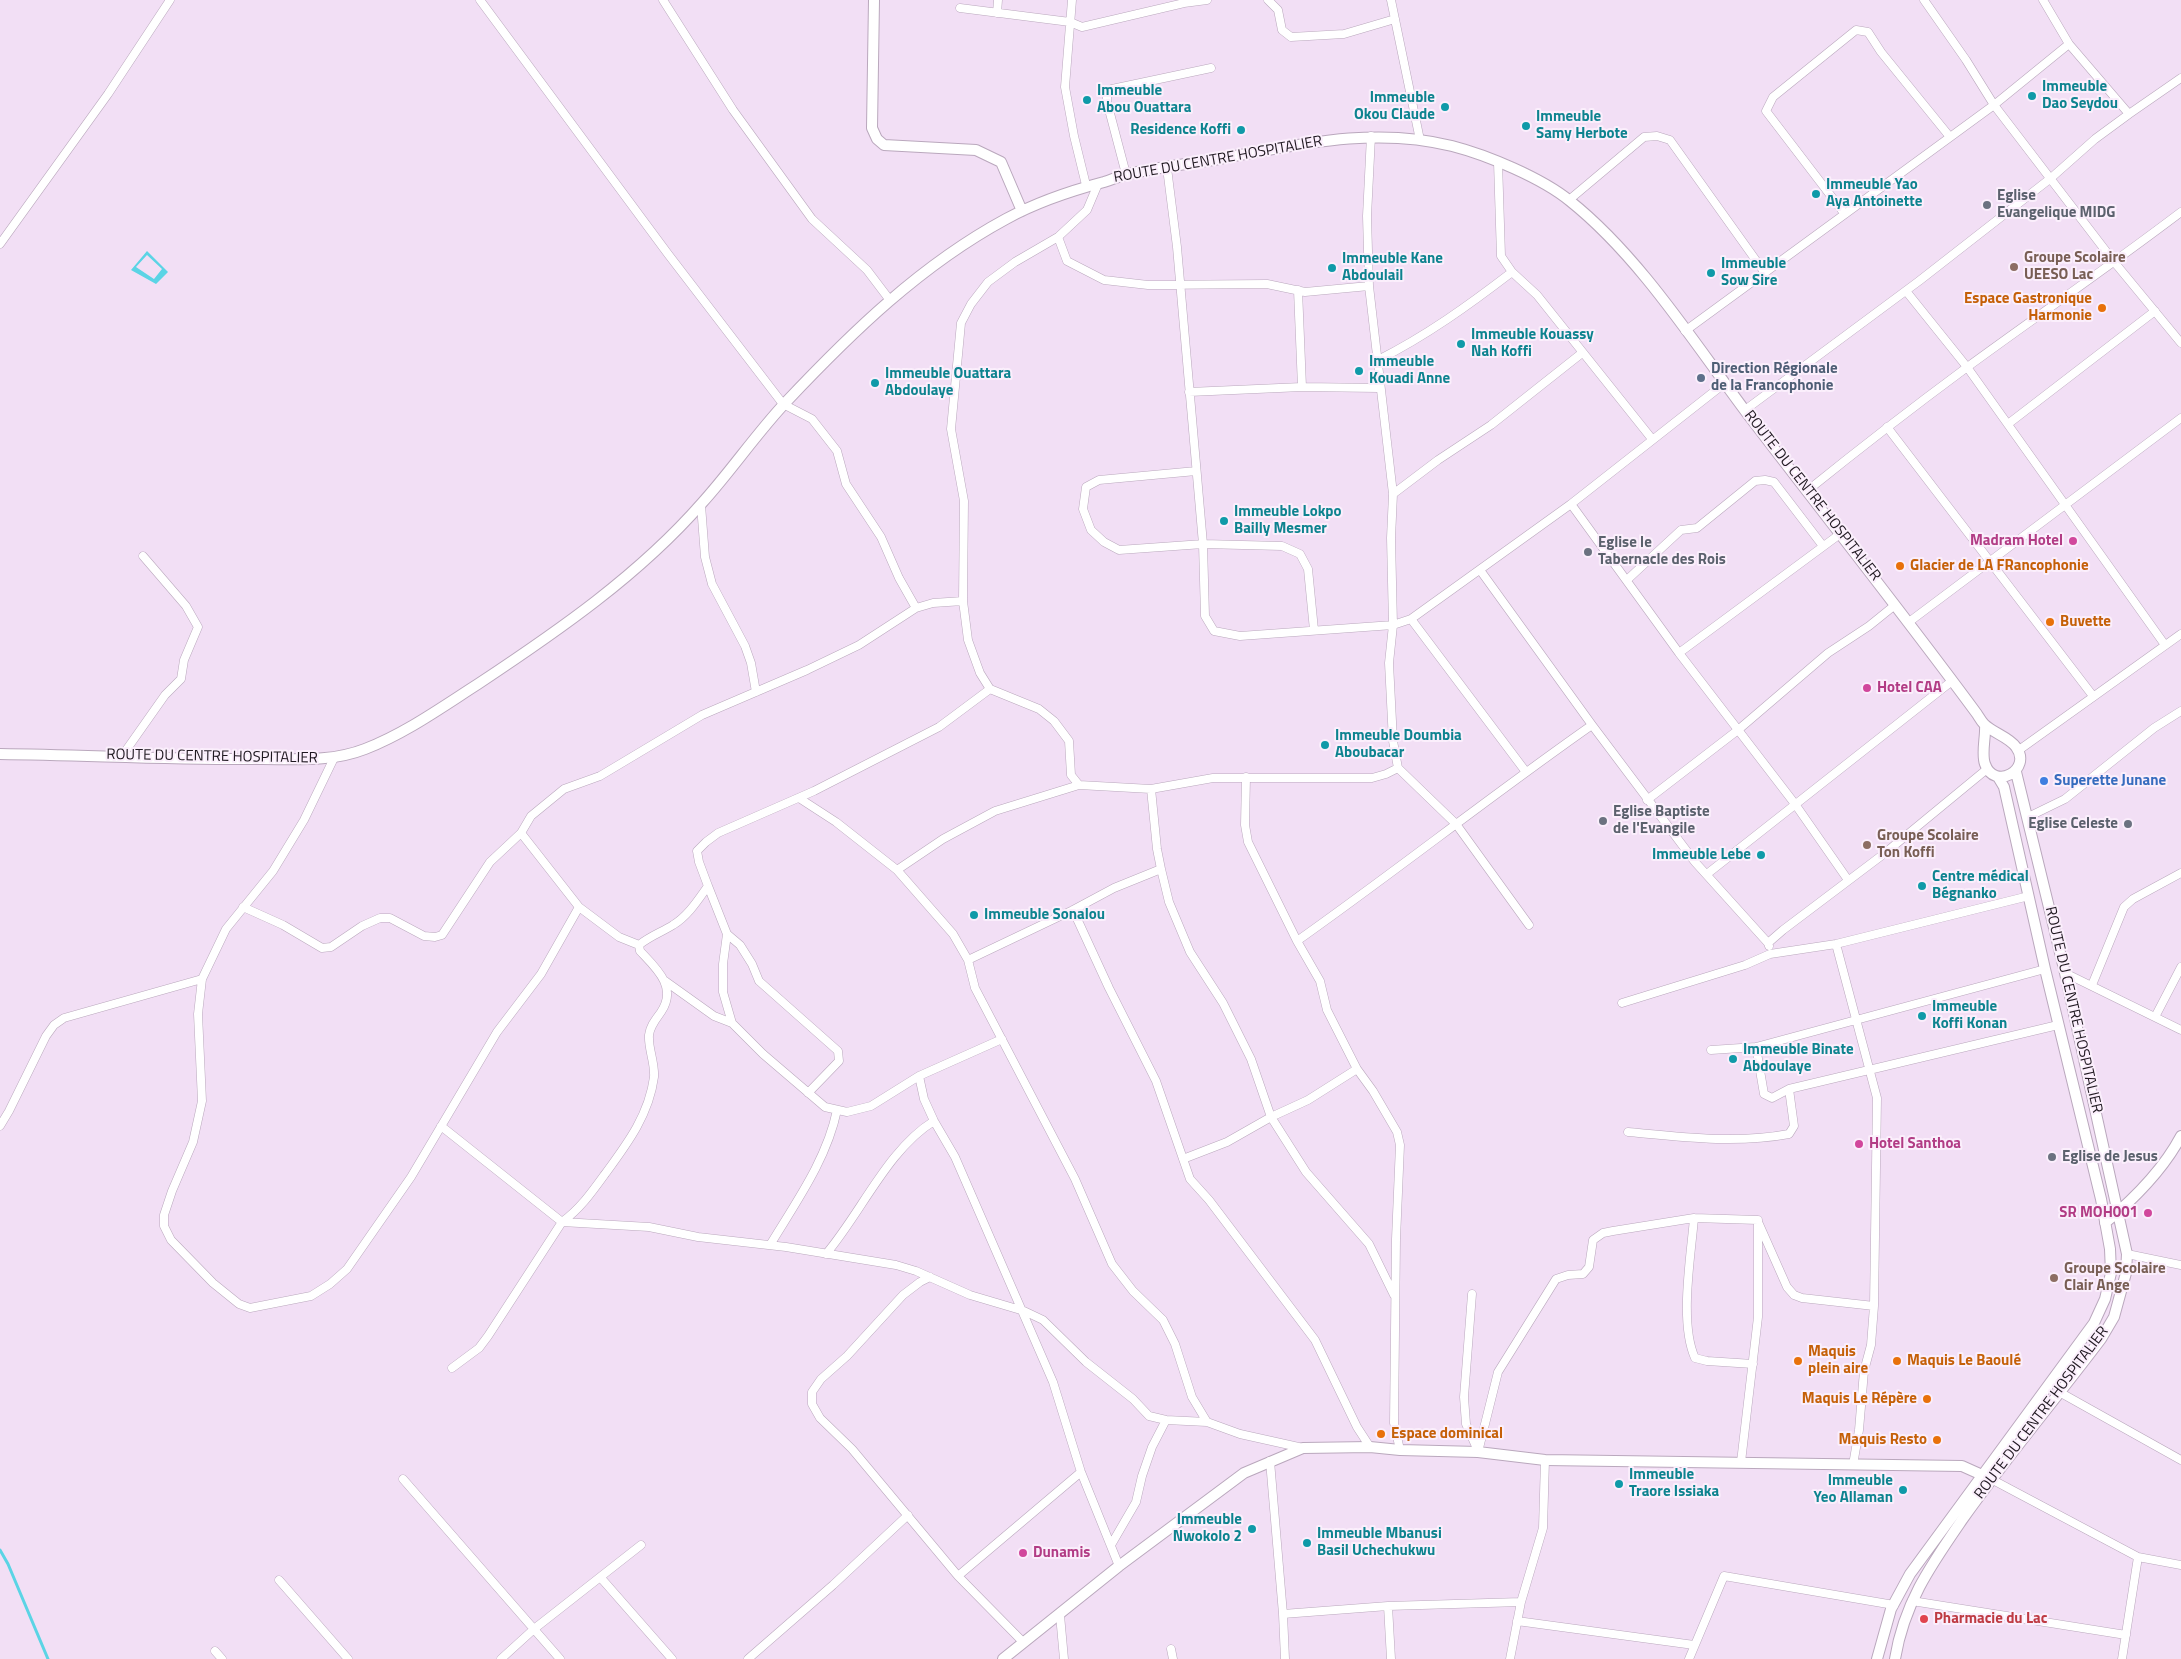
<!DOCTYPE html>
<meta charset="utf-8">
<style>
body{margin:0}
canvas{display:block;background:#f2dff5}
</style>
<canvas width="2181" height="1659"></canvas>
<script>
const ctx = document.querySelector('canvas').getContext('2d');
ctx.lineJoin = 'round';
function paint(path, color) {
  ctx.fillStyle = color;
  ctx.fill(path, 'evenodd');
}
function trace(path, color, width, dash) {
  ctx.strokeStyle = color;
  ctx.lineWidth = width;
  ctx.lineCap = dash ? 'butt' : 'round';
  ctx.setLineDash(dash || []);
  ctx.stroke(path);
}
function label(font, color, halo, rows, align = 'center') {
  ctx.font = font + ' "Titillium Web",sans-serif';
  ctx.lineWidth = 4;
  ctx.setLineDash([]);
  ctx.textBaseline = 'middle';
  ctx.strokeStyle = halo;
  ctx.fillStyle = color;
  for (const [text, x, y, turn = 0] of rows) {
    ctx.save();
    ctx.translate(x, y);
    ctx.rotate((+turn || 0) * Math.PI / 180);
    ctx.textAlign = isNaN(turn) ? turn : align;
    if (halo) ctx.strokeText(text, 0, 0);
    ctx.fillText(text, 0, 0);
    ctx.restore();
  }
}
paint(new Path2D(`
 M147,251L168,272L156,284L131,270ZM147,255L162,269L154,279L136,267Z`), '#5bd4e5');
trace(new Path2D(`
 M0,1550L8,1564L48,1659`), '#5bd4e5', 3);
const minor = new Path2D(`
 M480,0L668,254L783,404L812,419L837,451L846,484L881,537L899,578L916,608
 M663,0L733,110L812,219L867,270L889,299
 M1072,0L1065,87L1074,136L1086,185
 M1268,0L1278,10L1282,30L1291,37L1344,34L1395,19
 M1391,0L1420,140
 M2043,0L2069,44L1994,105L2115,263L2181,343
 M960,8L1070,22L1082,27L1184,3L1207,0
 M997,13L998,0
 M2069,44L2129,114L2181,78
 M1371,136L1367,216L1369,286L1393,494L1391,538L1393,625L1389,663L1393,741L1398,768L1456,824L1529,925
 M1498,162L1501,256L1512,272L1537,295L1652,439
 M1167,168L1177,247L1203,544L1205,616L1214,631L1240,636L1393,625L1411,619L1571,504L1725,383
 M1126,174L1107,102V93L1112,89L1211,68
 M1569,200L1644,137L1657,136L1670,140L1765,273
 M1844,213L1766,111L1773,97L1856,30L1868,32L1881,52L1950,137
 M1058,237L1067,261L1104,280L1148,285L1267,284L1305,292L1369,286
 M0,244L108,94L170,0
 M1298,290L1302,387
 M1906,291L1967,367L2165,645
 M1685,331L1994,105L1966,60L1924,0
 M1378,360C1426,336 1469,305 1512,272
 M1189,392L1302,387L1379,388
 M1745,410L1919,281L2051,178L2095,139L2129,114
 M2008,424L2155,311
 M1887,427L2093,696
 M1196,471L1099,480L1086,487L1083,509L1091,530L1104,542L1119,550L1203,544L1282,546L1300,554L1308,569L1314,630
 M1807,491C1859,449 1912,408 1966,368C2037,316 2110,266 2181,212
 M1393,494L1438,460L1491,425L1582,353
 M1571,504L1679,653L1795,804L1848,880
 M701,505L705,557L712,584L745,646L751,663L756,692
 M1480,570L1592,725L1695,862L1768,943
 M1628,579L1681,530L1697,528L1755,481L1765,480L1774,482L1823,546
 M1411,619L1526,772
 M1909,622L2181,418
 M1679,653L1840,534
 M2019,750L2181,634
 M122,756L165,695L181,679L184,660L198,627L186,606L143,556
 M334,758L304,820L273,871L226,929L202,979L198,1014L202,1101L193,1142L172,1191L164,1215V1226L171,1240L213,1283L239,1304L250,1308L311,1296L330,1284L347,1269L411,1177L497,1032L541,974L579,907
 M1246,777L1245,825L1248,842L1297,941L1320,981L1327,1010L1357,1069L1373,1091L1397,1132L1400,1145L1396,1239L1394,1423L1400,1450
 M1079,785L1071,775L1069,741L1054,721L1039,709L990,689L980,673L968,640L963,601L964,501L951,429L961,323L971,304L988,282L1015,262L1058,237L1087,210L1098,184
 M1151,789L1157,849L1161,869L1169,902L1190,952L1223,1003L1251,1059L1271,1117L1306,1172L1369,1244L1394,1295
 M799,798L836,822L897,870L953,934L968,960L975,988L1075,1179L1112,1264L1133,1291L1163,1320L1175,1344L1192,1397L1207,1422
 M1647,800L1738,730L1828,653L1869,626L1895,605
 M2028,817L2065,799L2154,728L2181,711
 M521,833L579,907L619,937L639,945
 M897,870L943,839L995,811L1079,785L1151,789L1213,778H1372L1386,774L1398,768
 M1707,874L1952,681
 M708,886L727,934L723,964V992L732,1023L763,1054L825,1107L847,1112L871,1106L919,1076L1002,1039
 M243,907L283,925L322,948L331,947L362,926L380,918H390L424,936L435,937L442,935L490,862L521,833L531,816L564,789L600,776L702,715L807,670L859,645L916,608L933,603L963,601
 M1073,910L1109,988L1156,1081L1190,1179L1209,1200L1315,1340L1357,1427L1370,1447
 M727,934L740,945L752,964L759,981L838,1051L839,1061L808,1093
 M1297,941C1396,871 1492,795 1592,725
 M1836,944L1877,1098L1874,1306L1871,1345L1864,1371L1859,1430L1853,1465
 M639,945C650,936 662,932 673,925C688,916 698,900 708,886L699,862L697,851L706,842L718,833L814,791L939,727L990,689
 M1769,946L1768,943L1783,930L1885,853L1987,769
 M968,960L1073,910L1114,888L1161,869
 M2065,973L2181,1030
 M665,981L714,1016L732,1023
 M2092,985L2124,907L2133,899L2181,873
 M1622,1003L1745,965L1770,954L1836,944L2029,896
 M2155,1017L2181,967
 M1756,1047L1764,1094L1772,1098L1789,1089L2058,1025
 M1711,1050L1756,1047L2045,969
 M919,1076L924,1099L934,1121L955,1157L1053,1382L1081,1472L1119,1566
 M0,1126L9,1111L46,1036L54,1025L64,1018L202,979
 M441,1126L562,1222L649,1227L698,1237L786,1247L896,1265L916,1271L970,1295L1024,1311L1043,1320L1086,1362L1133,1399L1149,1416L1166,1420L1207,1422L1240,1434L1303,1448
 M1628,1132C1681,1137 1736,1144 1789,1134L1794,1126L1789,1089
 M1183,1159L1227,1142L1271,1117L1308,1100L1357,1069
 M1694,1218C1691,1256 1679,1323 1695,1358L1707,1361L1753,1364
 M1759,1224L1787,1287L1794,1295L1802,1298L1874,1306
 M770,1245C796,1202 827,1159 837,1110
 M826,1254C861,1213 888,1149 934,1121
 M2127,1254L2181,1265
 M930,1277L920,1282L903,1295L847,1356L821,1379L812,1392V1404L820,1418L852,1449L958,1576L1023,1642
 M1472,1294L1464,1397L1466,1424L1478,1451
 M452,1368L479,1348L488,1336L562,1222C580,1209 592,1192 605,1174C627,1144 649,1115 654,1077C655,1062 648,1049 649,1035C650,1026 656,1019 661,1012C678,987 656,968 640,951L639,945
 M2061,1393L2181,1460
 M1478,1452L1498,1372L1556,1279L1568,1275L1583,1274L1589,1267L1593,1240L1603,1233L1613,1231L1694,1218L1758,1220
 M1270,1461L1283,1614
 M1741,1462L1758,1317V1220
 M403,1479L560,1659
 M1991,1479L2138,1557L2181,1565
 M1111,1545L1136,1502L1142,1476L1152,1447L1166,1420
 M958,1576L1081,1472
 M601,1578L672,1659
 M279,1580L348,1659
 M1912,1601L2126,1635
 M1388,1606L1391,1659
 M1060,1615L1064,1659
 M1517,1621L1694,1645
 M1171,1649L1173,1659
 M215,1651L222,1659
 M501,1659L534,1629L641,1545
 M748,1659L833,1585L908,1515
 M1285,1659L1283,1614L1388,1606L1521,1602
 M1510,1659L1521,1602L1543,1528L1545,1460
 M1689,1659L1724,1576L1894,1605
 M2122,1659L2138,1557`);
const tertiary = new Path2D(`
 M874,0L872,128L877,139L884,145L976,150L1001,162L1022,211
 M0,754C87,755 175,760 262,759C297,759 332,762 365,749C406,733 442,707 478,684C558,631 639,575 702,503C731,471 756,434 786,402C852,332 921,265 1006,219C1037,202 1070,191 1104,182C1114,179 1118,176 1129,174C1158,167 1189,164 1219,159C1297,145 1374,126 1452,146C1487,155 1542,178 1570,201C1639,256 1693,341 1746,412C1823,513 1902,612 1977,714C1979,717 1981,721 1984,724C1993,733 2009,737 2016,747C2033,770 1994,791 1985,764C1981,754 1986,736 1985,725
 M2105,1223C2135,1198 2163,1170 2181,1136
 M1003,1659L1119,1566L1244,1473L1303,1448L1370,1447L1400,1450L1478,1452L1545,1460L1962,1466L1991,1479
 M1877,1659L1891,1609L1910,1574L2094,1323L2105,1299L2111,1273L2110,1249L2101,1199L2045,969L2004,787L1998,777
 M1895,1659C1904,1603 1931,1565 1962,1520C2006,1458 2055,1400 2101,1339L2114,1317L2126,1273L2127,1254L2065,973L2016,772`);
trace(minor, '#baa8bd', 9);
trace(tertiary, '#baa8bd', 12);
trace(minor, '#fff', 8);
trace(tertiary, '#fff', 10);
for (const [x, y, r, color] of [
 [2032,96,5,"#0f9aa8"],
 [1087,100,5,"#0f9aa8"],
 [1445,107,5,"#0f9aa8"],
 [1526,126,5,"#0f9aa8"],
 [1241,130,5,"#0f9aa8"],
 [1816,194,5,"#0f9aa8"],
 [1987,205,5,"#6b7280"],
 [2014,267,5,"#8d6e63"],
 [1332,268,5,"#0f9aa8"],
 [1711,273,5,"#0f9aa8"],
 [2102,308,5,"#e8710a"],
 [1461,344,5,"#0f9aa8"],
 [1359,371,5,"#0f9aa8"],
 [1701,378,5,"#5c6f8a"],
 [875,383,5,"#0f9aa8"],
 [1224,521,5,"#0f9aa8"],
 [2073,541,5,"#d1479c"],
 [1588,552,5,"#6b7280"],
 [1900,566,5,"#e8710a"],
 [2050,622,5,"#e8710a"],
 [1867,688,5,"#d1479c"],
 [1325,745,5,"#0f9aa8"],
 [2044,781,5,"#3f7fe0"],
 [1603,821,5,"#6b7280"],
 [2128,824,5,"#6b7280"],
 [1867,845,5,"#8d6e63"],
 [1761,855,5,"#0f9aa8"],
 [1922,886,5,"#0f9aa8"],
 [974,915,5,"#0f9aa8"],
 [1922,1016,5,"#0f9aa8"],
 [1733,1059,5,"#0f9aa8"],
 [1859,1144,5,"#d1479c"],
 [2052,1157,5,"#6b7280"],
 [2148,1213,5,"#d1479c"],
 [2054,1278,5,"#8d6e63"],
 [1798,1361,5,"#e8710a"],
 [1897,1361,5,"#e8710a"],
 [1927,1399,5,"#e8710a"],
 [1381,1434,5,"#e8710a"],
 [1937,1440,5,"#e8710a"],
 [1619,1484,5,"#0f9aa8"],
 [1903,1490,5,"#0f9aa8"],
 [1252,1529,5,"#0f9aa8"],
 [1307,1543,5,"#0f9aa8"],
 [1023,1553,5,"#d1479c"],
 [1924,1619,5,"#e0444e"]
]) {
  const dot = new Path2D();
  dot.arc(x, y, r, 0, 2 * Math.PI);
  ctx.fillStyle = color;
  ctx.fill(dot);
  trace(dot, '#fbeffc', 2);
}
label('bold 15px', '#0d838f', '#fbeffc', [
 ["Immeuble",2042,87],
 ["Dao Seydou",2042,104],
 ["Immeuble",1097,91],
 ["Abou Ouattara",1097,108],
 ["Immeuble",1435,98,"right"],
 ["Okou Claude",1435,115,"right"],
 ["Immeuble",1536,117],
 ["Samy Herbote",1536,134],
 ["Residence Koffi",1231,130,"right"],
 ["Immeuble Yao",1826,185],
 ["Aya Antoinette",1826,202],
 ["Immeuble Kane",1342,259],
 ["Abdoulail",1342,276],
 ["Immeuble",1721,264],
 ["Sow Sire",1721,281],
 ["Immeuble Kouassy",1471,335],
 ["Nah Koffi",1471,352],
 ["Immeuble",1369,362],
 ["Kouadi Anne",1369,379],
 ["Immeuble Ouattara",885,374],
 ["Abdoulaye",885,391],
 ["Immeuble Lokpo",1234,512],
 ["Bailly Mesmer",1234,529],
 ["Immeuble Doumbia",1335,736],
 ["Aboubacar",1335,753],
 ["Immeuble Lebe",1751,855,"right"],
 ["Centre médical",1932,877],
 ["Bégnanko",1932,894],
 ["Immeuble Sonalou",984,915],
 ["Immeuble",1932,1007],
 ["Koffi Konan",1932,1024],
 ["Immeuble Binate",1743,1050],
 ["Abdoulaye",1743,1067],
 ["Immeuble",1629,1475],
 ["Traore Issiaka",1629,1492],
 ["Immeuble",1893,1481,"right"],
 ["Yeo Allaman",1893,1498,"right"],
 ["Immeuble",1242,1520,"right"],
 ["Nwokolo 2",1242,1537,"right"],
 ["Immeuble Mbanusi",1317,1534],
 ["Basil Uchechukwu",1317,1551]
], 'left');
label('15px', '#1f1820', '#fbeffc', [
 ["ROUTE DU CENTRE HOSPITALIER",1218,160,-10],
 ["ROUTE DU CENTRE HOSPITALIER",1812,496,52],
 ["ROUTE DU CENTRE HOSPITALIER",212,757,1],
 ["ROUTE DU CENTRE HOSPITALIER",2073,1010,77],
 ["ROUTE DU CENTRE HOSPITALIER",2042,1413,-53]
]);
label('bold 15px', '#5b616d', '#fbeffc', [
 ["Eglise",1997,196],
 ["Evangelique MIDG",1997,213],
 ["Eglise le",1598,543],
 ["Tabernacle des Rois",1598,560],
 ["Eglise Baptiste",1613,812],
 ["de l'Evangile",1613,829],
 ["Eglise Celeste",2118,824,"right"],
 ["Eglise de Jesus",2062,1157]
], 'left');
label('bold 15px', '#785e54', '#fbeffc', [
 ["Groupe Scolaire",2024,258],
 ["UEESO Lac",2024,275],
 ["Groupe Scolaire",1877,836],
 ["Ton Koffi",1877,853],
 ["Groupe Scolaire",2064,1269],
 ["Clair Ange",2064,1286]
], 'left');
label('bold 15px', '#c56008', '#fbeffc', [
 ["Espace Gastronique",2092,299,"right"],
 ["Harmonie",2092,316,"right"],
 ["Glacier de LA FRancophonie",1910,566],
 ["Buvette",2060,622],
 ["Maquis",1808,1352],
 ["plein aire",1808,1369],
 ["Maquis Le Baoulé",1907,1361],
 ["Maquis Le Répère",1917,1399,"right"],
 ["Espace dominical",1391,1434],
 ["Maquis Resto",1927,1440,"right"]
], 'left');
label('bold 15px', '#4e5e75', '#fbeffc', [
 ["Direction Régionale",1711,369],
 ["de la Francophonie",1711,386]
], 'left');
label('bold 15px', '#b23c85', '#fbeffc', [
 ["Madram Hotel",2063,541,"right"],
 ["Hotel CAA",1877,688],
 ["Hotel Santhoa",1869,1144],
 ["SR MOH001",2138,1213,"right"],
 ["Dunamis",1033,1553]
], 'left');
label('bold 15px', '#366cbe', '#fbeffc', [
 ["Superette Junane",2054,781]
], 'left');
label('bold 15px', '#be3a42', '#fbeffc', [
 ["Pharmacie du Lac",1934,1619]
], 'left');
</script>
